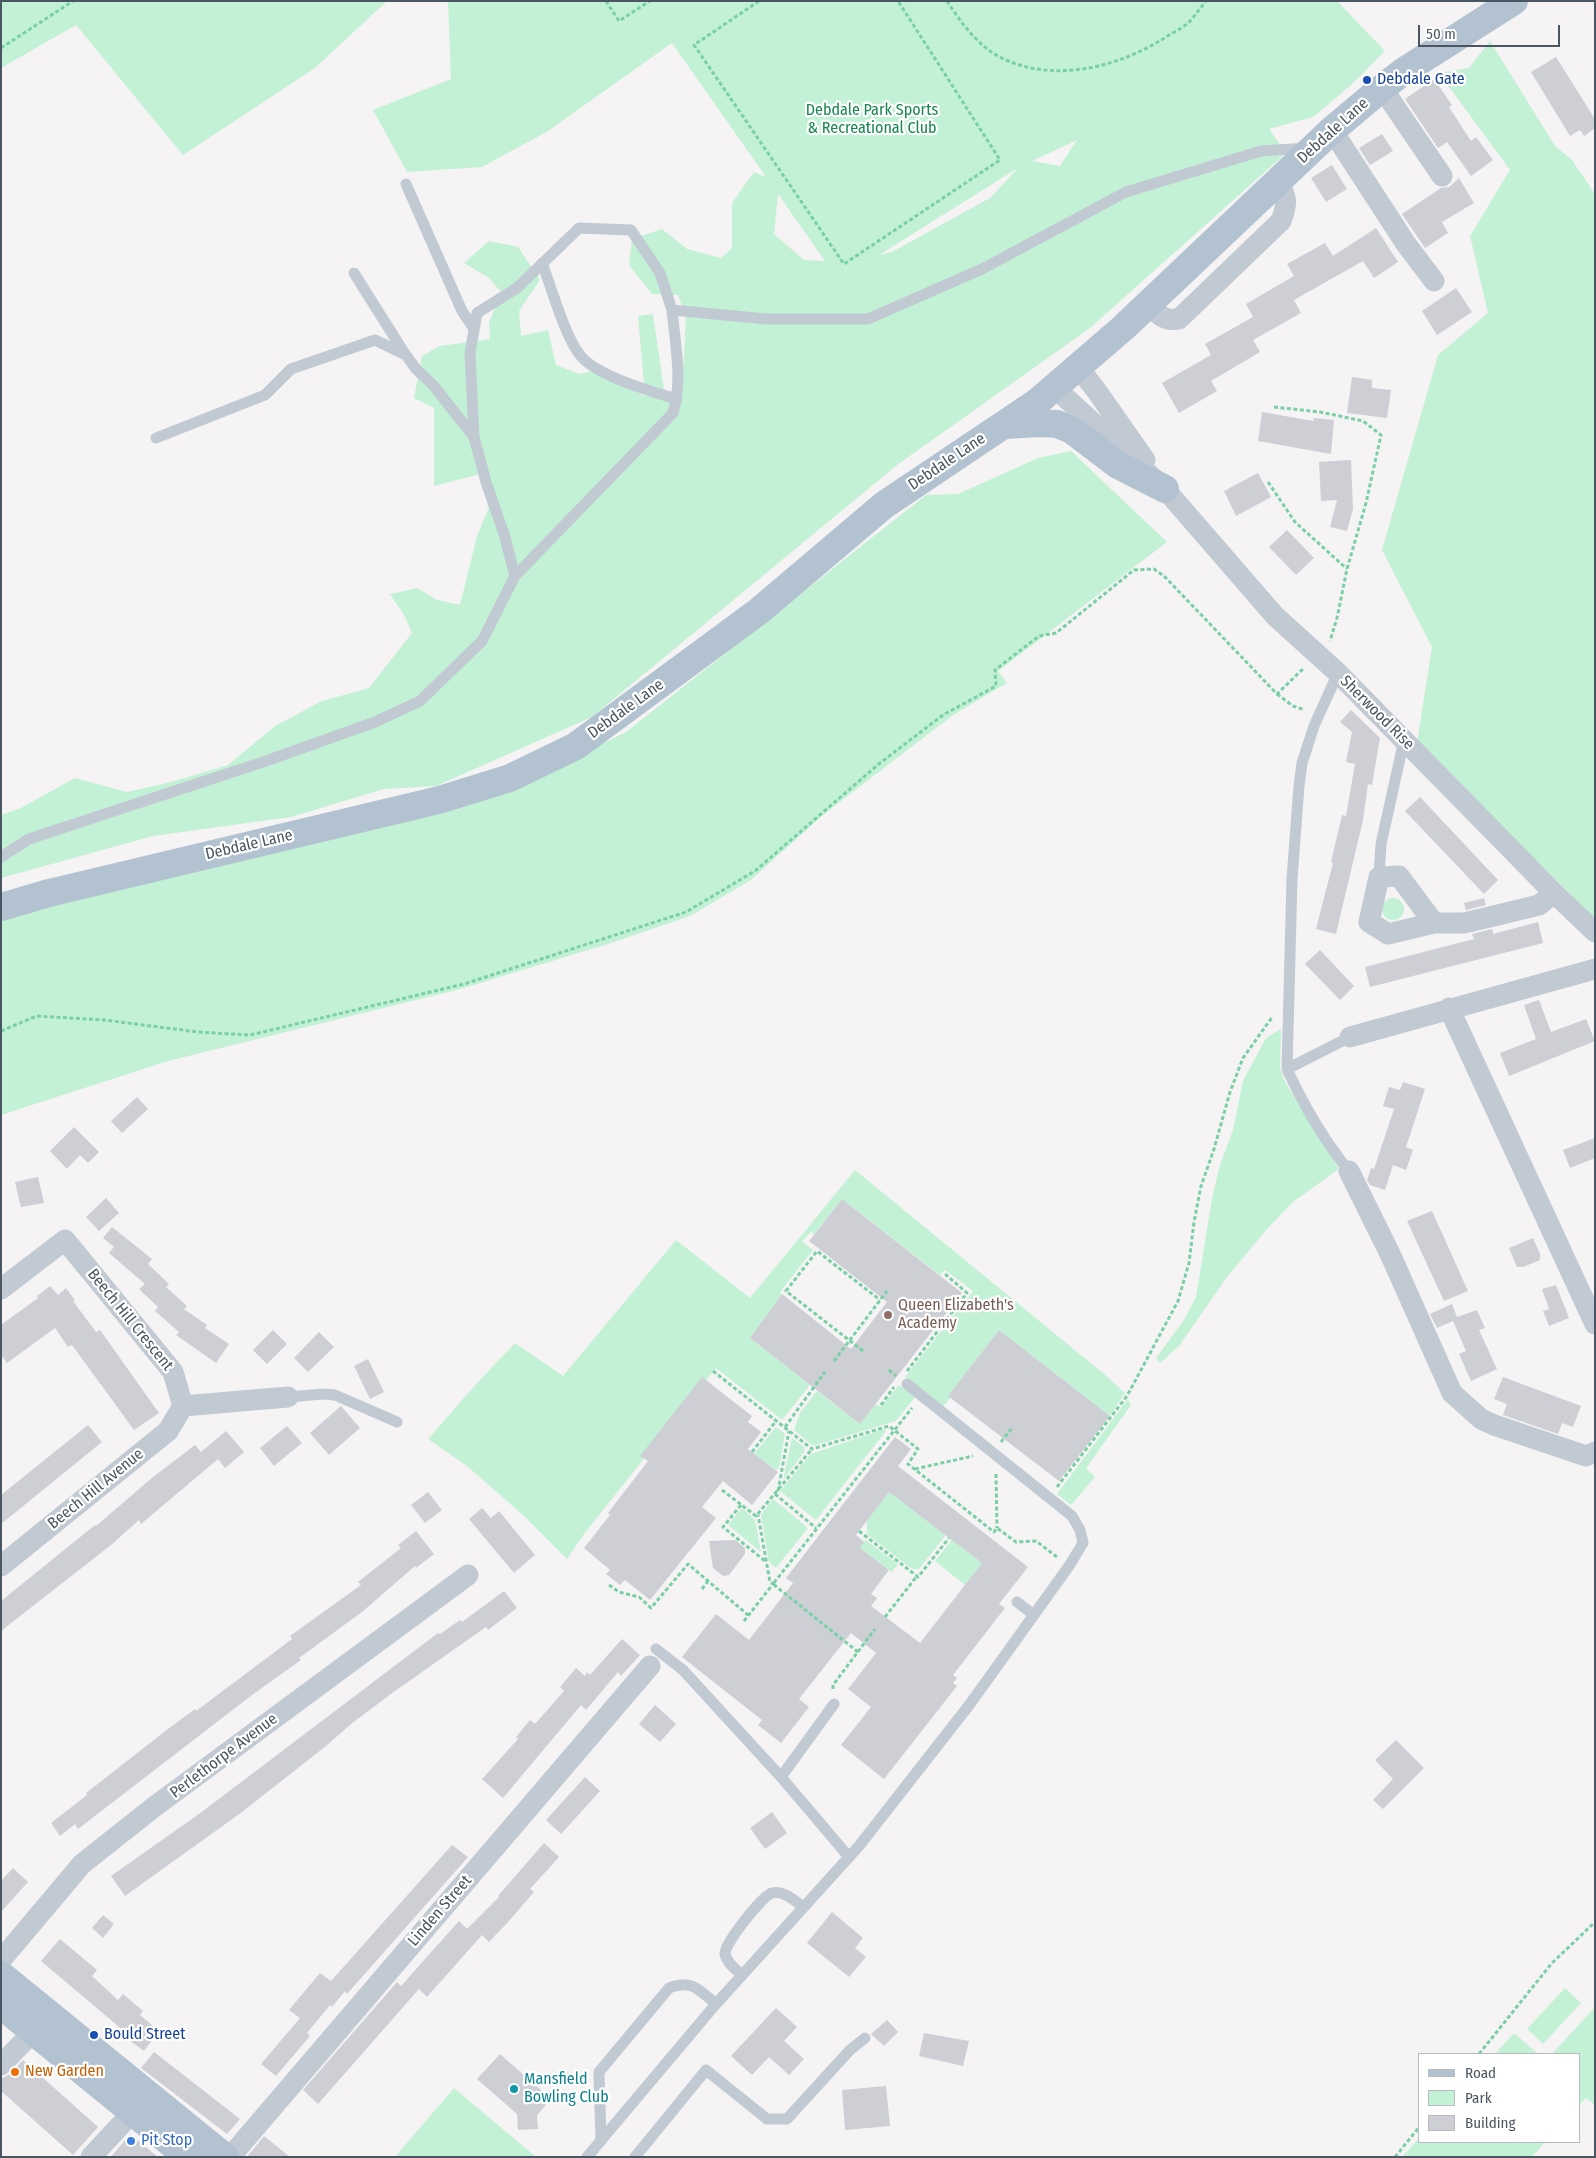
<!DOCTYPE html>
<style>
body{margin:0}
#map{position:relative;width:1596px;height:2158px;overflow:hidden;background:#f5f3f3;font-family:"Fira Sans Condensed",sans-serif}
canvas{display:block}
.frame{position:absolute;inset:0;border:2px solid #4a5661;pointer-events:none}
.legend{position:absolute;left:1418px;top:2053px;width:162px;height:90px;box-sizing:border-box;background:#fff;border:1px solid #b7bbc0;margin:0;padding:6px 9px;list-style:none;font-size:15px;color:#4a5661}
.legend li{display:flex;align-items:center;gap:10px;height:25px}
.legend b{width:25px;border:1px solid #b7bbc0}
.scale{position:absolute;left:1418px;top:25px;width:142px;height:22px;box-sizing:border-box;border:2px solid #4a5661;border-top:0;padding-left:6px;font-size:15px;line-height:18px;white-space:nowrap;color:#4a5661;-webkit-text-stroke:4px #fff;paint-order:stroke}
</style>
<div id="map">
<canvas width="1596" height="2158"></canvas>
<div class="frame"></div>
<ul class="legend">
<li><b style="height:6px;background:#b3c2d1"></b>Road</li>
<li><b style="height:14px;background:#c3f1d5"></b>Park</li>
<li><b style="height:14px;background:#cdcfd5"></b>Building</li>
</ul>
<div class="scale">50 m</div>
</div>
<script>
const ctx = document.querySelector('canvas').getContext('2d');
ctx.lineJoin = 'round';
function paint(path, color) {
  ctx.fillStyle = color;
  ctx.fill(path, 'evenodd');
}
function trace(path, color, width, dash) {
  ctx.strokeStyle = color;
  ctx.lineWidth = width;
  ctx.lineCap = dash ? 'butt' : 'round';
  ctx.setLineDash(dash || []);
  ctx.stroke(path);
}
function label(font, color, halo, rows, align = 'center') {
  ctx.font = font + ' "Fira Sans Condensed",sans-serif';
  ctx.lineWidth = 4.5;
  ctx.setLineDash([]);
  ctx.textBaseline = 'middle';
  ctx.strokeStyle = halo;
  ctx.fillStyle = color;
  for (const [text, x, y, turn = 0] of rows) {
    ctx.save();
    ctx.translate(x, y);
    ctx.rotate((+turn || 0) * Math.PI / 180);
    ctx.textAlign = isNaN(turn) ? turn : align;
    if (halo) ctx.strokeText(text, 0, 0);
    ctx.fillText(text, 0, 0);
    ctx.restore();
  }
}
paint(new Path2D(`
 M1,1H387L315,68L183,155L76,25L1,68Z
 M448,1H1337L1385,51L1351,85L1313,117L1269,129L1286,153L1090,328L897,465L592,717L436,786L384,789L291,817L153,836L1,878V815L21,808L75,778L127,792L175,781L228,765L275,726L322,701L369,688L412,633L404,615L390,594L417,588L437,600L460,605L477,536L491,502L488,472L434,486V408L414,398L422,356L440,346L490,339L489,322L502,293L489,278L464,263L489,241L518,247L540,280L519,311L521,336L548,330L556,365L579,374L598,370L621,385L645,396L638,316L653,314L665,397L682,392L686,317L678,295L652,294L629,265L632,239L662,229L687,249L721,258L732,248V203L754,172L766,177L672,43L548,131L482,167L407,172L373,110L451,79ZM1077,140L1060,166L1032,161ZM1018,168L990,198L892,252L879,255ZM778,194L825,261L804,260L774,234Z
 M1490,41L1555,146L1572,160L1595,194V918L1417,743L1432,647L1382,550L1438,355L1488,313L1470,236L1510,170L1439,73L1469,68Z
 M1071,451L1167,542L998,671L1007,683L953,715L824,814L751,880L690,916L608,944L457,990L168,1061L1,1115V919L533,779L626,732L926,495L958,494L1038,458Z
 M1382 909a11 11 0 1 1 22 0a11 11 0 1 1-22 0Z
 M1281,1029L1280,1068L1285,1082L1339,1169L1294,1201L1267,1229L1227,1277L1179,1346L1160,1363L1156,1358L1184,1320L1196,1297L1212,1199L1219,1168L1233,1130L1243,1081L1266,1038Z
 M855,1170L1104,1374L1125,1393L1110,1416L999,1330L949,1395L951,1397L943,1407L905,1377L973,1291L945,1270L940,1275L842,1199L814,1234L811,1232L802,1241L813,1250L780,1292L782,1294L750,1338L810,1385L782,1420L716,1368L584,1534L567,1559L523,1515L467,1466L428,1439L478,1382L515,1343L563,1376L676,1240L750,1298Z
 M899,1385L915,1397L896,1421L813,1446L794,1430L800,1413L817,1391L860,1424L876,1404L881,1407Z
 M1128,1399L1131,1405L1086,1468L1095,1477L1071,1505L1057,1494Z
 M776,1427L785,1434L779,1468L776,1470L754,1454Z
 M884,1429L886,1431L816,1520L780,1491L811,1454Z
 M792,1438L804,1447L805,1451L783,1480Z
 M889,1492L946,1535L919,1569H912L867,1534V1520Z
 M773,1499L808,1528L776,1568L769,1562L761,1515Z
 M742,1508L755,1520L761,1552L728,1525Z
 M865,1540L898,1564L892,1572L860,1548Z
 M952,1540L982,1563L965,1585L935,1561Z
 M1565,1988L1581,2003L1543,2044L1527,2029Z
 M1595,2007V2105L1586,2098L1580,2104V2054H1552Z
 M1514,2033L1538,2054H1495Z
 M454,2088L536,2157H395Z
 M1420,2137V2142H1545L1532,2157H1402Z`), '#c3f1d5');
paint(new Path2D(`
 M1556,57L1595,119V128L1584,136L1580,130L1570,136L1531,72Z
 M1434,79L1452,105L1449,107L1471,141L1476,137L1493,160L1471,176L1447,142L1438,148L1405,99Z
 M1382,134L1393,151L1370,165L1359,148Z
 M1332,165L1347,189L1326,202L1311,178Z
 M1459,178L1474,203L1442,222L1448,233L1425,248L1402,214L1441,188L1449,187Z
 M1376,228L1398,262L1374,278L1363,261L1294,300L1301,313L1253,340L1260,352L1211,381L1217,391L1179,413L1162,383L1211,355L1205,344L1253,317L1246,304L1294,276L1287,264L1325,243L1333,256Z
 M1456,288L1472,312L1437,335L1422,311Z
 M1352,377L1372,380V388L1391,390L1387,418L1347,413Z
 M1262,412L1313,421L1314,418L1334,420L1331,454L1258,441Z
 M1351,460L1353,509L1347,531L1330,527L1337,500L1321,501L1319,462Z
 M1258,473L1271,497L1236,516L1224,491Z
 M1287,530L1314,558L1296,575L1269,547Z
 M1351,710L1380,738L1372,785L1368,784L1363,820L1336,934L1316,929L1333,863L1331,862L1342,815L1346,816L1355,764L1346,762L1352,732L1340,722Z
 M1420,797L1498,880L1484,894L1405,811Z
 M1484,898L1486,905L1466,910L1464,903Z
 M1538,922L1543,943L1370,987L1365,967L1474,939L1472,934L1492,929L1493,934Z
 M1320,950L1354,986L1340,1000L1305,964Z
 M1539,1000L1551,1032L1586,1019L1595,1041L1509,1076L1500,1053L1536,1039L1524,1005Z
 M1403,1082L1425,1089L1406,1147L1413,1150L1406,1170L1393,1165L1385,1190L1370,1185L1367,1180L1371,1168L1374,1169L1394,1109L1383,1106L1389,1087L1400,1090Z
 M137,1097L148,1109L122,1133L111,1121Z
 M74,1127L99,1152L88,1163L80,1155L67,1169L50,1151Z
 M1595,1138V1158L1570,1168L1563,1150Z
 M38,1177L44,1203L21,1207L15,1182Z
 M106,1198L119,1213L99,1231L86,1217Z
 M842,1199L962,1293L860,1424L750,1338L782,1294L851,1349L887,1302L809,1241Z
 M1432,1211L1468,1291L1444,1301L1407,1221Z
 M112,1227L152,1259L148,1264L169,1284L166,1287L187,1306L184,1309L207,1325L205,1328L229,1344L216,1363L176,1335L179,1332L155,1311L158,1307L139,1289L145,1284L109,1253L114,1247L103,1238Z
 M1533,1238L1540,1254V1260L1523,1267H1517L1509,1248Z
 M1556,1285L1569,1318L1549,1326L1543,1311L1549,1309L1542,1289Z
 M50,1286L58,1295L66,1288L75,1300L73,1301L96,1332L100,1330L159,1413L134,1430L72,1345L68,1347L55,1328L7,1363L1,1355V1325L38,1298L37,1296Z
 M1452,1304L1457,1317L1477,1310L1485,1328L1479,1330L1497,1369L1471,1381L1459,1354L1466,1351L1453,1321L1437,1328L1430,1314Z
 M273,1330L287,1344L267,1364L253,1350Z
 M999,1330L1110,1416L1059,1481L948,1396Z
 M319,1332L334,1347L308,1372L294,1358Z
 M368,1359L384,1392L370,1399L354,1366Z
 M702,1377L752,1416L748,1422L761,1432L748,1449L778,1472L752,1505L723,1481L702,1507L716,1518L650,1600L625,1580L620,1585L606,1574L610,1570L584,1548L610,1515L608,1513L648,1461L640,1456Z
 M1503,1377L1581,1406L1573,1427L1562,1423L1558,1434L1503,1415L1507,1404L1494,1399Z
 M341,1406L360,1428L329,1455L310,1433Z
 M88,1425L102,1442L1,1524V1495Z
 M287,1426L302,1443L274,1466L260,1448Z
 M226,1431L244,1452L225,1468L218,1459L141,1524L139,1520L111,1545L1,1631V1601L95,1525L96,1526L153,1477L195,1445L201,1452Z
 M895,1437L911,1449L898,1466L1028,1567L999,1604L1005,1608L953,1675L957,1678L953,1683L957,1686L884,1779L841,1745L871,1707L848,1689L876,1653L851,1633L799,1699L809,1707L781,1743L758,1725L762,1720L682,1657L716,1614L749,1640L793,1583L786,1578ZM889,1492L982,1563L920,1643L871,1606L877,1598L871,1594L889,1570L860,1548L864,1542L856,1535Z
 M428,1492L442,1510L425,1523L411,1505Z
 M482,1508L491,1518L499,1511L535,1555L514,1573L469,1519Z
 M416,1531L434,1554L416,1568L415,1566L362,1612L299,1658L301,1660L252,1695L78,1829L75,1824L60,1836L51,1823L87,1795L86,1793L168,1729L195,1709L196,1711L292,1639L290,1636L361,1585L358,1582L401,1548L398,1545Z
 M735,1540L745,1548V1554L729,1575L723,1576L713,1568L709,1541Z
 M504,1591L517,1608L488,1630L486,1627L395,1691L351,1724L326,1746L242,1812L125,1896L111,1876L199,1814L438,1633L440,1634L460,1620L462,1622Z
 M622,1639L640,1655L621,1676L618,1672L586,1710L581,1705L503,1798L482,1779L518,1739L516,1737L530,1720L535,1724L564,1691L560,1687L576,1668L585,1676L587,1672L590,1675Z
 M655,1705L676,1724L660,1742L639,1724Z
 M1396,1740L1424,1768L1383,1809L1373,1800L1393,1779L1375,1760Z
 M585,1777L600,1791L561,1834L546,1820Z
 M772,1812L787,1833L765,1849L750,1828Z
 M544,1843L559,1857L530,1889L534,1892L508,1922L489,1942L482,1935L427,1997L419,1989L318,2104L303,2090L397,1982L401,1986L459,1921L467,1929L499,1897L498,1896Z
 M452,1845L468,1857L347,1994L345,1991L332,2007L330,2005L307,2033L310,2036L276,2076L261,2064L300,2018L289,2010L320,1973L331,1981Z
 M13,1868L28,1882L1,1912V1881Z
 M832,1912L863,1938L855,1948L866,1957L849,1977L807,1943Z
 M103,1915L114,1924L103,1938L92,1928Z
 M60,1939L97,1970L92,1976L118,2000L123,1994L143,2011L140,2015L159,2031L144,2051L129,2040L131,2037L41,1961Z
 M776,2008L797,2027L784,2041L804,2059L789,2075L769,2057L752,2075L731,2056Z
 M887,2020L898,2032L884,2046L871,2034Z
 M924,2033L969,2041L963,2066L919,2056Z
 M154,2052L240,2119L227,2134L141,2068Z
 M500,2054L551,2099L537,2115L538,2129L518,2130L517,2114L477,2079Z
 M23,2060L98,2127L73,2155L1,2091V2079L10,2074Z
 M886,2086L890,2126L845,2130L842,2090Z
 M130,2134L158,2157H111Z
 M264,2136L290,2157H247Z`), '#cdcfd5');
trace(new Path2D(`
 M606,1L619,21L650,1
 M759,1L694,45L844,264L1000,160L898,1
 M947,1C962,24 980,49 1006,60C1058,83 1121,66 1166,37C1174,32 1183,28 1189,22C1195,16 1200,8 1206,1
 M1,48L73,1
 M1274,407L1320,412L1363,421L1381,435L1366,503L1347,569L1337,618L1330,641
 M1268,482L1295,522L1347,569
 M1277,694L1293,706L1305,710
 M1,1031L37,1016L104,1020L198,1032L250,1035L464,984L686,912L755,871L880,763L943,715L996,686L995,670L1039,636L1056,633L1134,570L1154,569L1164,576L1277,694L1304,668
 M863,1351L786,1291L817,1251L880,1300
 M834,1361L887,1291
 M889,1370L896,1376
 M713,1371L812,1449L889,1426L918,1449L908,1464L994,1532L997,1528L1016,1542L1036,1541L1057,1557
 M907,1371L967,1293L944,1273
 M881,1405L894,1387
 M785,1427L825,1372
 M1001,1442L1012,1428
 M752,1452L776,1421
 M915,1469L973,1456
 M996,1474L997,1528
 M1057,1487L1127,1396L1178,1301L1189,1263L1194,1222L1201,1186L1214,1149L1230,1092L1243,1058L1273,1016
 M722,1490L756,1516L812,1449
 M778,1491L789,1431
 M775,1494L816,1528
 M741,1505L723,1527L765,1561
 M859,1531L918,1577L949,1538
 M609,1585L619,1592L639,1597L651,1608L688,1564L748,1615
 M702,1589L708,1581
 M885,1617L917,1576
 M744,1621L773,1584L770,1582L758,1515
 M858,1652L773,1584L912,1408
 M833,1689V1685L875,1629
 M1479,2054L1552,1963L1595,1922
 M1395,2157L1420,2126`), '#7ad0a6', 3, [4, 2.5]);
trace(new Path2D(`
 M406,184L462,311L474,329
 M542,263C551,286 565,337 580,355C595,375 652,392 677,399
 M354,273L405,354
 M474,437L470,353L477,313L517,288L579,228L631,230L660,273L672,310
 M156,438L265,395L291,369L375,340L406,355L416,369L433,385L474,437L486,482L504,534L515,576
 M1,857L29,839L266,761L375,722L420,701L482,641L515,576L673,413C683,381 675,342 672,310L766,319H868L982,269L1126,192L1261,151L1308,148
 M1379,877L1381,844L1404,740
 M1287,1069L1292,879L1299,786L1302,763L1314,726L1338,673
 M1349,1171C1323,1139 1304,1106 1287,1069L1350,1037
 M288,1397L323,1394L335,1395L397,1422
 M1017,1602L1034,1615
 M656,1649L683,1670L781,1777L849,1857
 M781,1777L834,1704
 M742,1975C736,1970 727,1963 725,1954C724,1944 762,1896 772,1893C784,1890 795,1901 803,1907
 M601,2141L599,2072L669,1988C692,1979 699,1990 716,2004
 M587,2157L716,2004L859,1846L970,1704L1069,1566L1083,1543L1080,1530L1072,1516L907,1384
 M635,2157L706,2070L767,2119H787L850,2050L865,2038`), '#c1cad2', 11);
trace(new Path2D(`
 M1382,88L1442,176
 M1332,130L1406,244L1434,281
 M1147,304C1157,313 1164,322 1179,319L1281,221C1288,203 1287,198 1278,181
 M1078,367L1096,390L1145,460
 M1055,388L1165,489L1275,616L1338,673L1554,893L1595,932
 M1434,923L1399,876L1379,877L1369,922L1388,934L1434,923H1464L1498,915L1539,905L1554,893
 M1449,1008L1595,1324
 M1350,1037L1595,969
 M1349,1171L1391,1256L1452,1393L1481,1419L1494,1425L1586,1456L1595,1452
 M1,1289L65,1240L173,1372L183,1406
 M183,1406L288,1397
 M1,1566L168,1431L183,1406
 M1,1960L82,1864L154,1807L468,1575
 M1,2065L33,2032
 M91,2157L142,2102
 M230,2157L650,1666`), '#c1cad2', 21);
trace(new Path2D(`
 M1004,425L1040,423L1057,424L1072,430L1118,465L1165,489
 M1,907L49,893L439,800L510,778L576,746L759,611L884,505L1036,403L1123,328L1332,130L1382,88L1404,71L1514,1
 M1,1975L225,2157
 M1,2005L188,2157`), '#b3c2d1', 28);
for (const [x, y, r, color] of [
 [1367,80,5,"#1a4fb4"],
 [888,1315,5,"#8d6e63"],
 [94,2035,5,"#1a4fb4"],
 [15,2072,5,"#e8710a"],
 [514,2089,5,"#0f9aa8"],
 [131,2141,5,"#3f7fe0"]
]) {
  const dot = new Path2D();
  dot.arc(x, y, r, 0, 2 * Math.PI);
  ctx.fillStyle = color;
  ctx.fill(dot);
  trace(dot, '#fff', 2);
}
label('16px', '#164399', '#fff', [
 ["Debdale Gate",1377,80],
 ["Bould Street",104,2035]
], 'left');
label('16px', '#17864f', '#fff', [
 ["Debdale Park Sports",872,111],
 ["& Recreational Club",872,129]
]);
label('16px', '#4a5661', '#fff', [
 ["Debdale Lane",1333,131,-42],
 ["Debdale Lane",947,462,-34],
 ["Debdale Lane",626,709,-36],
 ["Sherwood Rise",1377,713,45],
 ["Debdale Lane",249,845,-13],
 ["Beech Hill Crescent",130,1320,51],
 ["Beech Hill Avenue",96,1489,-39],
 ["Perlethorpe Avenue",224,1756,-37],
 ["Linden Street",440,1911,-49]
]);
label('16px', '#785e54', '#fff', [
 ["Queen Elizabeth's",898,1306],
 ["Academy",898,1324]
], 'left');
label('16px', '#c56008', '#fff', [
 ["New Garden",25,2072]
], 'left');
label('16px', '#0d838f', '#fff', [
 ["Mansfield",524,2080],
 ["Bowling Club",524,2098]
], 'left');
label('16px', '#366cbe', '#fff', [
 ["Pit Stop",141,2141]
], 'left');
</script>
